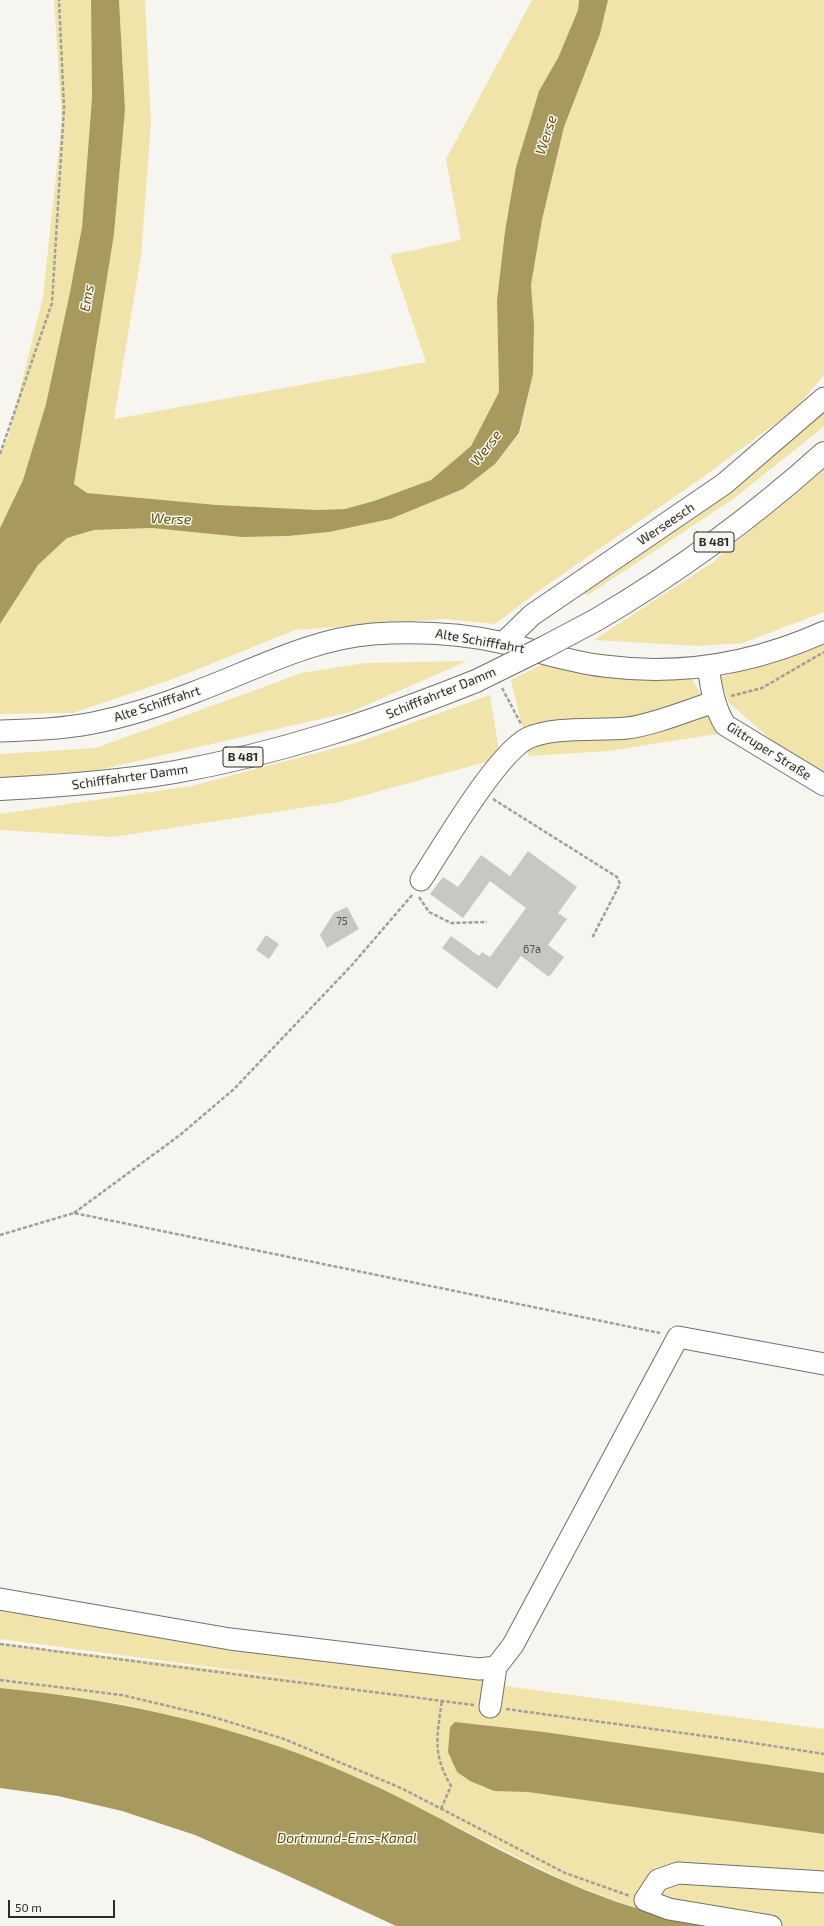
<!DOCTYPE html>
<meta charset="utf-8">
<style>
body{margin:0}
#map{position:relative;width:824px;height:1926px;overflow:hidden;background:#f6f5f0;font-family:"Exo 2",sans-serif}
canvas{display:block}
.scale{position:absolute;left:8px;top:1900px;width:107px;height:18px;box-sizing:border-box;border:2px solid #2b2b29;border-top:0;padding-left:5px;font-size:12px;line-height:14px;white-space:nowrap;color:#2b2b29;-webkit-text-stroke:3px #f6f5f0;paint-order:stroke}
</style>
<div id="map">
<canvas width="824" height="1926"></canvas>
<div class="scale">50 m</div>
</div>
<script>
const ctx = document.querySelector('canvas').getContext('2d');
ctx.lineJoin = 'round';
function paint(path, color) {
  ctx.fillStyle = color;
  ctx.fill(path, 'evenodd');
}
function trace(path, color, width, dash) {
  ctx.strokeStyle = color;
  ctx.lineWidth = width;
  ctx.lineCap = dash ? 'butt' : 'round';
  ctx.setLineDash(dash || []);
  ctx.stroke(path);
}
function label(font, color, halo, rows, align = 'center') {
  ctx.font = font + ' "Exo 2",sans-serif';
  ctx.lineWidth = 3;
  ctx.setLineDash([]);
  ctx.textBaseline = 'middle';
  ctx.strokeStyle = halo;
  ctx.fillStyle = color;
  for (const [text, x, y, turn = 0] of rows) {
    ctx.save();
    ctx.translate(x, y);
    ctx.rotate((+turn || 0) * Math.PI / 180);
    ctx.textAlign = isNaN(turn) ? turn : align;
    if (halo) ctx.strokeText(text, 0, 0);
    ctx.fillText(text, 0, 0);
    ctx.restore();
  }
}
paint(new Path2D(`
 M54,0H91L92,98L82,227L70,292L46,404L23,480L0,528V452L8,438L43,297L62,120Z
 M119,0H145L151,123L141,256L114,419L426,362L390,255L461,240L446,159L532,0H579L578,10L558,58L539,91L516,167L505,231L497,300L499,392L471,446L431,480L374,501L345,509L318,510L217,505L87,493L74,484L114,234L125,110Z
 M608,0H824V375L795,409L699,480L537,592L495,624L444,619L295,630L176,678L73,713L0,714V624L38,565L67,538L94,530L152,528L242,537L288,536L329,532L410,511L463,489L495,464L520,433L533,374L534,325L531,285L542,220L564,127L600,34Z
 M824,407V426L821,429L733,499L588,595L578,593Z
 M824,467V612L743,643L698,646L594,640L713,562Z
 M824,643V771L774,742L729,703L720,677L795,655Z
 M467,661L351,712L98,770L0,778V754L96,748L302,673L365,663Z
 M547,662L624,678L690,676L723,733L609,751L529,756L511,680Z
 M490,695L500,758L340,802L113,837L0,830V814L191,786L358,742Z
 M0,1595L496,1667L505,1686L824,1729V1926H710L635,1908L569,1883L368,1782L311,1759L190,1720L135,1707L71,1696L0,1688V1643L331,1683L0,1639Z`), '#f1e4ab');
paint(new Path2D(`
 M91,0H119L125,110L114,234L74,484L87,493L217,505L318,510L345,509L374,501L431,480L471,446L499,392L497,300L505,231L516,167L539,91L558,58L578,10L579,0H608L600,34L564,127L542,220L531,285L534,325L533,374L519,433L495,464L463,489L410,511L390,519L329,532L288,536L242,537L152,528L94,530L67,538L38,565L0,624V528L23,480L46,404L70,292L82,227L92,98Z
 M0,1688C126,1700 254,1729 369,1783C447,1819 520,1866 601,1896C636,1910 673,1918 710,1926H396L284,1874L195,1835L122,1811L58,1796L0,1788Z
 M455,1722L544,1732L824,1773V1834L528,1792L494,1791L470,1781L457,1772L448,1752L450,1727Z`), '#a89a5e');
paint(new Path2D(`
 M528,851L577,887L558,913L567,919L548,945L564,957L549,977L521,956L497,989L442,948L451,936L479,956L482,952L490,957L526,908L490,881L463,918L430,894L443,877L458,887L481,855L510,876Z
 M347,907L359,929L327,948L320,935L334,913Z
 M266,935L279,944L269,959L256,950Z`), '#c8c7c2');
const minor = new Path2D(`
 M503,643L532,615L724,484L824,398
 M708,666C711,687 714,707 725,725L824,785
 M0,731C31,730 63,729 93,723C128,716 162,705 195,692C254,670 310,639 373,634C418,631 460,633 504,643C537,651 570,662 604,666C680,676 755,663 824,632
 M421,880C442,848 497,753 528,738C553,726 599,731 627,728C653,725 689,710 714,702
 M0,1599L230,1639L479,1669L496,1667
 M490,1707L496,1667L513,1645L678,1337L824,1364
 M771,1926L669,1909L645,1900L658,1880L678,1873L824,1882`);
const highway = new Path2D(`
 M596,620C678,572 754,516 824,453
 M0,789C58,786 117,782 175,772C281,753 376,721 476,681`);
trace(minor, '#72716d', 23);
trace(highway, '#72716d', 24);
trace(new Path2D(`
 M0,454L52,303L64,108L59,0
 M502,688L521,724
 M731,696L762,688L824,652
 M493,799L617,877L620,884L592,938
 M419,897L429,912L451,923L487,922
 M74,1213L180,1135L234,1089L352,965L413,894
 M0,1235L74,1213L660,1333
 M0,1644L474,1705
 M0,1680L122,1695L210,1716L284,1739L401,1788L565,1873L630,1896
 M506,1709L734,1740L824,1754
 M441,1809L451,1786C432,1753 437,1737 442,1700`), '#9f9f9b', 2.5, [4, 2]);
trace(minor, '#fff', 21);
trace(highway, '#fff', 22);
const highwayBridge = new Path2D(`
 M476,681L545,647L596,620`);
trace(highwayBridge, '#72716d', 24, []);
trace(highwayBridge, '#fff', 22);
label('11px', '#52524f', null, [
 ["75",342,921],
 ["67a",532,949]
]);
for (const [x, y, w] of [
 [714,542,40],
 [243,757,40]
]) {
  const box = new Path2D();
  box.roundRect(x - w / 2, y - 10, w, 20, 3);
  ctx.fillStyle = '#f6f5f0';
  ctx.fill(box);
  trace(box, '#2b2b29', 1);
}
label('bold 12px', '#2b2b29', null, [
 ["B 481",714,542],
 ["B 481",243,757]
]);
label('13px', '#2b2b29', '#f6f5f0', [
 ["Werseesch",666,524,-34],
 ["Alte Schifffahrt",480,641,10],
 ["Schifffahrter Damm",441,693,-22],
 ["Alte Schifffahrt",157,704,-18],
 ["Gittruper Straße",769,751,32],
 ["Schifffahrter Damm",130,777,-8]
]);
label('italic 14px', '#5f5000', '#f6f5f0', [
 ["Werse",546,135,-72],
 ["Ems",87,298,-80],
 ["Werse",486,448,-52],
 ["Werse",171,519,2],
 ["Dortmund-Ems-Kanal",347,1838]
]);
</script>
